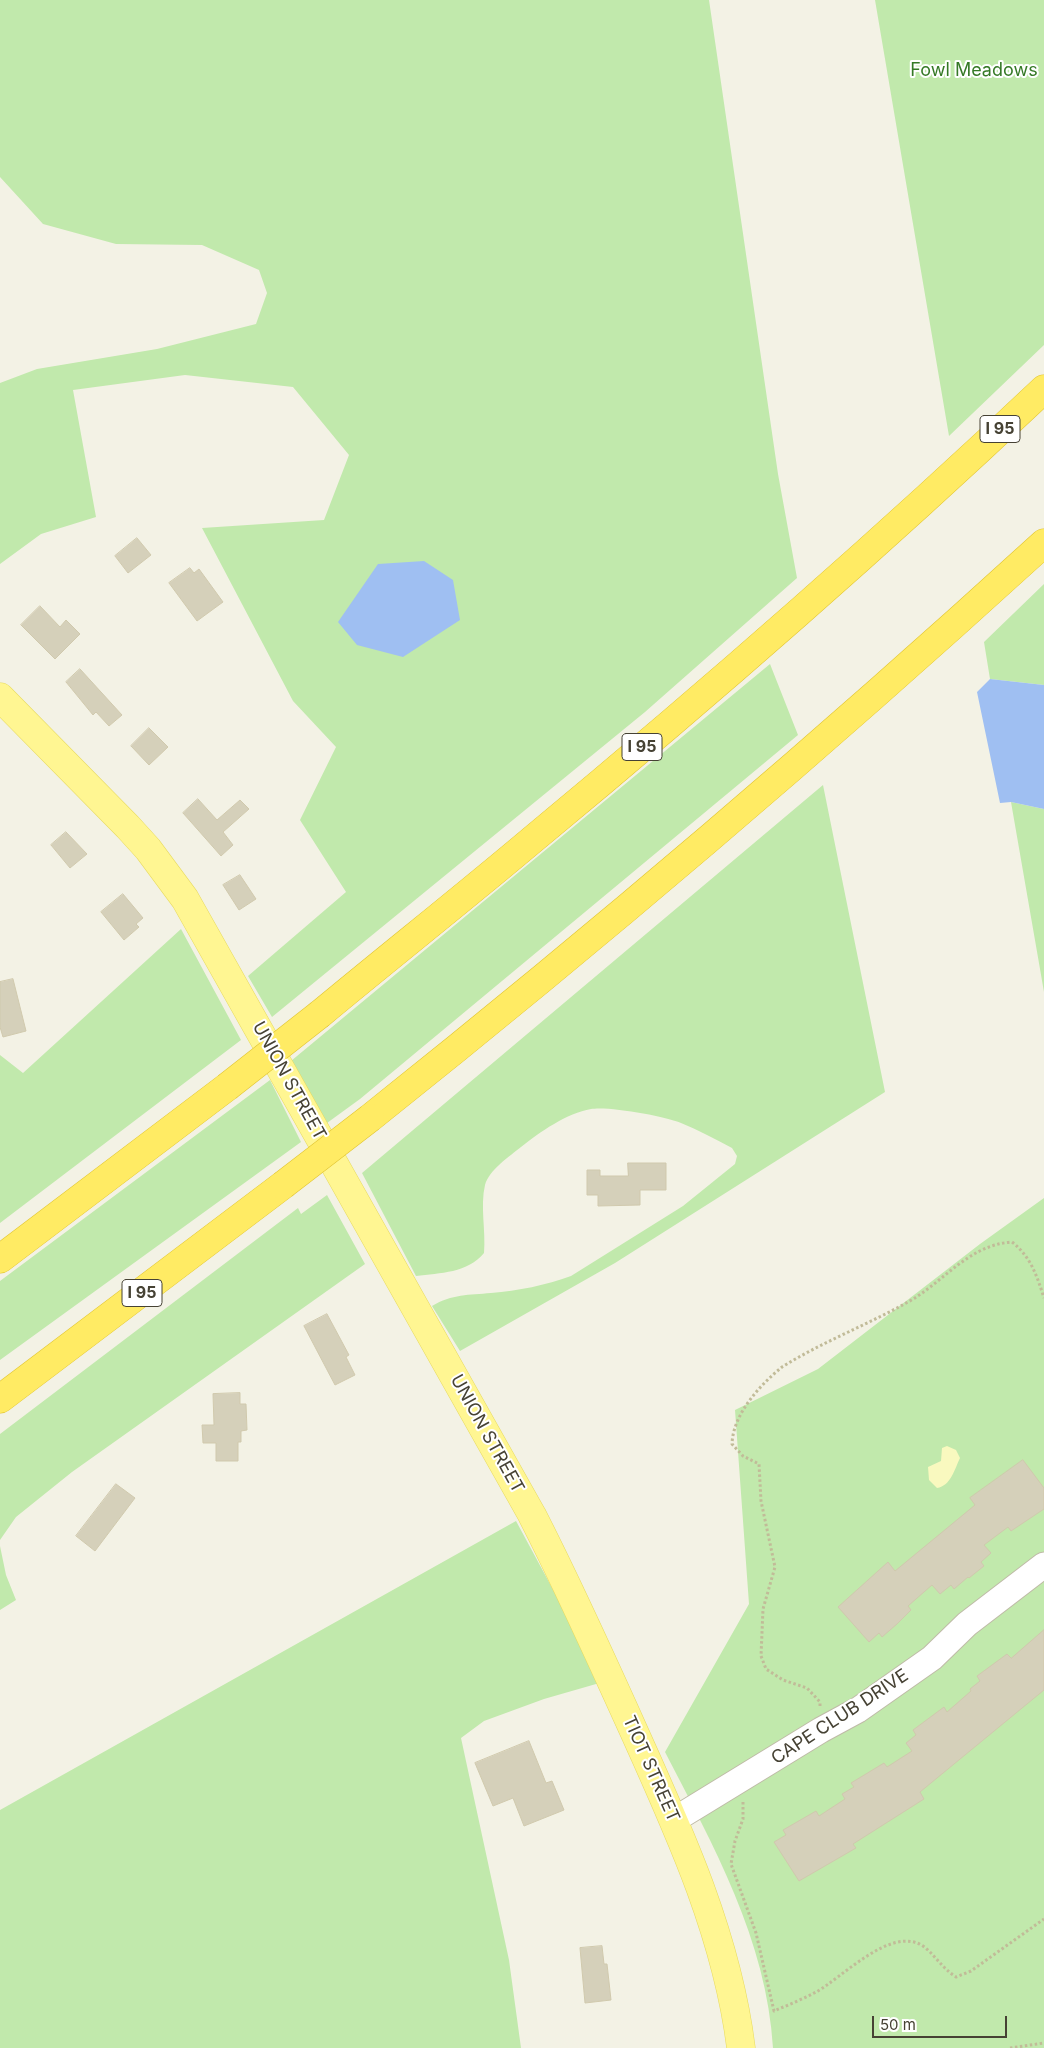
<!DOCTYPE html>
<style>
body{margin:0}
#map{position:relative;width:1044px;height:2048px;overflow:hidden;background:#f3f2e5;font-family:Inter,sans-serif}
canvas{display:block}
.scale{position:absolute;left:872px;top:2016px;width:135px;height:22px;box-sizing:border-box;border:2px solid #464234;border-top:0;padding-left:6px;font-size:15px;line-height:18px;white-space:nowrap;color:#464234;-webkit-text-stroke:4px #fff;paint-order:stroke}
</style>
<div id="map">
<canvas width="1044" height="2048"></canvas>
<div class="scale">50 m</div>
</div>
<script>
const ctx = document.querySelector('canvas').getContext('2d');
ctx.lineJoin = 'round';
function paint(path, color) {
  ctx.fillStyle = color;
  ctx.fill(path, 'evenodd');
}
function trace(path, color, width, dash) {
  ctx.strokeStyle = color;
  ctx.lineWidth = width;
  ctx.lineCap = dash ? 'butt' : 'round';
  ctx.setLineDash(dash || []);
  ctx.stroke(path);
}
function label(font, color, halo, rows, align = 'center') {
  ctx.font = font + ' Inter,sans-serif';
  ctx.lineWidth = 4;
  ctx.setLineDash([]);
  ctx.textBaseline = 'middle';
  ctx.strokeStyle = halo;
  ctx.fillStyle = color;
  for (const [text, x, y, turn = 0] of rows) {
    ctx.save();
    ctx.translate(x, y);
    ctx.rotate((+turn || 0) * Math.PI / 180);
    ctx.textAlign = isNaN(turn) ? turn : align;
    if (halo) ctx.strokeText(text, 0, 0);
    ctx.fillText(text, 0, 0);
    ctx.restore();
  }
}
paint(new Path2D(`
 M0,0H709L778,474L797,578L645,712L272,1017L248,976L346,892L300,820L336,747L293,701L202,528L324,520L349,455L293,387L185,375L73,390L96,517L41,534L0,564V383L37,369L157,349L256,324L267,293L259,270L202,245L116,244L43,224L0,177Z
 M875,0H1044V345L949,436Z
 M1044,584V685L990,679L984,642Z
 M770,664L798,735L360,1099L327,1123L291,1061Z
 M823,785L885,1092L615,1263L460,1351L432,1306C452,1294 469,1295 491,1293C518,1291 546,1285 571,1276L683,1206L735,1164L737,1156L732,1148C715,1139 698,1130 681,1123C665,1116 608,1106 591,1109C567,1113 540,1132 521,1147C510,1156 489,1170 485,1185C480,1206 486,1231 484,1253C468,1273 440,1273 416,1276L362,1173Z
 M1011,802L1044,809V992Z
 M181,929L241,1040L0,1223V1055L23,1073Z
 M270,1080L301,1142L0,1360V1281Z
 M327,1195L365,1264L72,1472L16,1517L0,1540V1434L298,1208L301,1214Z
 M1044,1198V2048H773C767,1941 713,1845 665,1752L749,1604L735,1410L818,1369L980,1244Z
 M516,1521L603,1682L544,1699L484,1721L461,1738L509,1960L521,2048H0V1810Z
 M0,1546L6,1575L16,1600L0,1610Z`), '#c1e9ac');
paint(new Path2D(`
 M947,1446L956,1450L960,1458C955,1468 951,1486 937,1488L929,1480L928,1467L941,1461L942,1448Z`), '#f9f9bf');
paint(new Path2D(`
 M424,561L453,580L460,620L403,657L357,645L338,622L378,564Z
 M990,679L1044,685V809L1011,802L1000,803L977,692Z`), '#9fbff2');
const building = new Path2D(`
 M137,538L151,555L128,573L115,556Z
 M190,568L194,573L199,569L223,602L197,621L169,583Z
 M40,606L60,627L66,620L80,634L55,659L21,625Z
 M80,669L122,715L109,726L96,712L93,715L66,682Z
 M149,728L168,747L149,765L131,746Z
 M198,799L217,820L240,800L249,809L223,832L233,845L221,856L183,813Z
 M66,832L87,854L70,868L51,845Z
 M240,875L256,899L239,910L223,885Z
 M123,894L143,918L136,924L139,927L124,940L101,912Z
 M13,979L26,1031L3,1037L0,1027V982Z
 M628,1163H666V1190H640V1205L598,1206V1195H587V1170H600V1176H628Z
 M327,1314L349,1355L346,1357L355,1375L335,1385L304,1326Z
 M240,1393V1404H246L247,1430L241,1431V1442H238V1461H216V1443H203L202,1425H214L213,1394Z
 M1023,1460L1044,1488V1509L1011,1531L1008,1527L984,1545L991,1553L981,1562L984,1566L969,1578L968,1577L954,1589L951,1585L940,1594L932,1585L908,1606L911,1610L897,1624L882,1637L879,1633L869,1642L838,1607L888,1562L895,1571L975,1505L970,1498Z
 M116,1484L135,1498L95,1551L76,1536Z
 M1044,1630V1690L920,1792L924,1799L853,1844L856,1848L799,1881L774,1842L786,1835L783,1830L816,1811L819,1816L845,1799L842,1794L854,1787L851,1783L884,1763L887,1767L912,1751L906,1743L916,1735L913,1730L944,1707L947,1712L971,1691L970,1689L980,1681L977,1676L1007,1654L1011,1658Z
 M529,1741L546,1783L552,1781L564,1810L524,1826L513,1798L493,1806L475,1763Z
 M602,1946L604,1964H607L611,2000L585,2003L580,1948Z`);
paint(building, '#d5d0ba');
trace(building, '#d0c9ad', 1);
const minor = new Path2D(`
 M674,1820L821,1730L858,1710L932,1658L967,1624L1044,1565`);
const major = new Path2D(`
 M0,697L128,827L148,849L185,899L532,1515C568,1585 600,1656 632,1727C679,1831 727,1935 741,2048`);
const highway = new Path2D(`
 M320,1014C391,955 462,899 532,840C707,695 879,545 1044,389
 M370,1118C601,934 826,742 1044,543
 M0,1259L227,1087
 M0,1399L283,1185`);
trace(minor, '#bfbba7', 27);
trace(major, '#e7da5f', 29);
trace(highway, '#e1c431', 29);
trace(new Path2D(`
 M820,1706V1702L807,1688L783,1680L766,1669L761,1656L763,1609L775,1567L761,1501L759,1464L743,1456L732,1444C733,1414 760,1385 782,1367C822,1342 867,1325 908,1302C944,1282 968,1245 1012,1242C1031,1257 1037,1276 1044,1298
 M743,1802V1819L735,1841L731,1864L756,1933L774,2011C788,2005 803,1999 816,1992C842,1978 891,1925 923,1946C935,1955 942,1968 956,1977L971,1971L1044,1919
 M1010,2048L1044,2043`), '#c1bb98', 3, [2.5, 2.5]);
trace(minor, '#fff', 25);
trace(major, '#fff692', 28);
trace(highway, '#ffeb64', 28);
const highwayBridge = new Path2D(`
 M227,1087L320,1014
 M283,1185L370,1118`);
trace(highwayBridge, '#e1c431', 29, []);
trace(highwayBridge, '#ffeb64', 28);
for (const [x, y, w] of [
 [1000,429,40],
 [642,747,40],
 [142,1293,40]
]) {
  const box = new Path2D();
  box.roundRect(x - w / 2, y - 13.5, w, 27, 4);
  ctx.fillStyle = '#fff';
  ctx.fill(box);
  trace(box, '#464234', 1);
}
label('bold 16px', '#464234', null, [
 ["I 95",1000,429],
 ["I 95",642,747],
 ["I 95",142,1293]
]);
label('18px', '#357926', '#fff', [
 ["Fowl Meadows",974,71]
]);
label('18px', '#464234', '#fff', [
 ["UNION STREET",289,1081,61],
 ["UNION STREET",487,1434,61],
 ["CAPE CLUB DRIVE",840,1717,-33],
 ["TIOT STREET",651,1769,66]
]);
</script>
